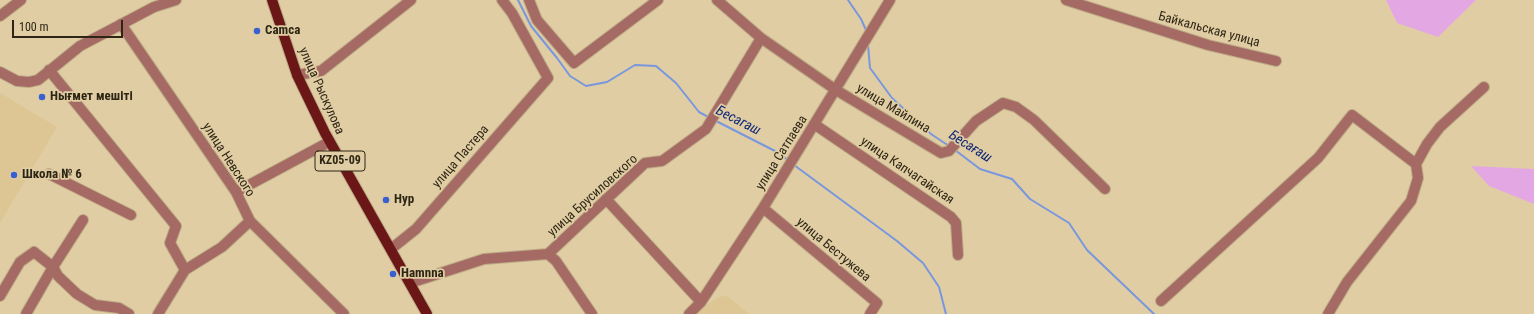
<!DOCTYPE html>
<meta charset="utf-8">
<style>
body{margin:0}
#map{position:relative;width:1534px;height:314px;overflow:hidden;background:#e1cda3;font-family:"Roboto Condensed",sans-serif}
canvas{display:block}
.scale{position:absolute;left:12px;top:20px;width:111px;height:18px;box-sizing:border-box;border:2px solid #2d2615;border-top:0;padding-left:5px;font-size:12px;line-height:14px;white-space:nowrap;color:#2d2615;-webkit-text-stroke:3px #e1cda3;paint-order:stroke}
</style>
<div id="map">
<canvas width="1534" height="314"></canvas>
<div class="scale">100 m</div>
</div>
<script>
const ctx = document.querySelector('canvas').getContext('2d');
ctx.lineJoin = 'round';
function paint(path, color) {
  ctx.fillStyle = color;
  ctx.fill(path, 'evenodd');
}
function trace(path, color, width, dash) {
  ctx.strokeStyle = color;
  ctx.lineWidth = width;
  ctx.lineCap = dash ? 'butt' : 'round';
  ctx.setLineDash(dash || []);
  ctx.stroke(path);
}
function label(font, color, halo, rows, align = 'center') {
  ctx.font = font + ' "Roboto Condensed",sans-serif';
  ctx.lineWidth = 3.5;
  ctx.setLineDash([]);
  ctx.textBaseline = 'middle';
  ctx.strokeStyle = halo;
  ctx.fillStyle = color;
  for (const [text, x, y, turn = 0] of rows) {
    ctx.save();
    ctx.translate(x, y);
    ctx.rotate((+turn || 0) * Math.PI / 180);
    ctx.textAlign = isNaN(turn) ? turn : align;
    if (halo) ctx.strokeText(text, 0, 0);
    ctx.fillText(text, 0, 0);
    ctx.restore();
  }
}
paint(new Path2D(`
 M0,93L57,127L0,223Z
 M726,295L749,314H690L718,298Z`), '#ddc694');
paint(new Path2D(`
 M1386,0H1476L1438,37L1397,23Z
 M1471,166L1534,169V204L1489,186Z`), '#e3a8e4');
trace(new Path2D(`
 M518,0L531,26L557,58L570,76L586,86L607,82L635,65L656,66L676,83L699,112L710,118
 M848,0L861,19L866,30
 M868,45L870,68L892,98L931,134L949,146
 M716,121L777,152L789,161
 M955,150L980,169L1012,179L1030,199L1069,223L1087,250L1154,314
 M794,165L897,241L923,263L939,287L946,314`), '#7897df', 2);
const minor = new Path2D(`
 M529,0L537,20L574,63L658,0
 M717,0L761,38L836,90L941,153L949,151L976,121L1003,103L1016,107L1034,120L1105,189
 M1066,0L1208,45L1276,61
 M0,16L21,0
 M121,24L236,192L250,221L344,314
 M49,70L176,226L170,243L185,270L222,247L250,221
 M0,72L17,81L29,82L38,80L80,46L154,7L176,0
 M297,75L321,71L411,0
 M814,124L951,217L956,223L958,255
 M49,174L131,215
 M236,192L329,142
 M606,199L701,302
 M763,208L877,303L870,314
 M391,249L416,229L548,78L512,13L502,0
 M548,254L556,261L592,314
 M410,283L484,259L548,254L645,163L662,161L706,129L761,38
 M0,296L20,262L34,252L53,267L58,276L77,294L95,305L119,308L129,314
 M1161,301L1318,158L1352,115L1416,164
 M26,314L53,267L83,220
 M158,314L185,270
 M689,314L701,302L763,208L890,0
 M1328,314L1347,282L1411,201L1418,178L1416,164L1427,144L1440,127L1484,87`);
const major = new Path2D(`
 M272,0L297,75L325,133L427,314`);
trace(minor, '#bdac87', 12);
trace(major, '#bdac87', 12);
trace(minor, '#a66a64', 10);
trace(major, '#6b1717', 10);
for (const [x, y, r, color] of [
 [257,31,4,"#3860d1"],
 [42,97,4,"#3860d1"],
 [14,175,4,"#3860d1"],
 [386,200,4,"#3860d1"],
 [393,274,4,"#3860d1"]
]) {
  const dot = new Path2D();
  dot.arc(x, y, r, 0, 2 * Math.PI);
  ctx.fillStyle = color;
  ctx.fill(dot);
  trace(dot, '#e1cda3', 1.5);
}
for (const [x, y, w] of [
 [340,161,50]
]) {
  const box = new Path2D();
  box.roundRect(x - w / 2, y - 10, w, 20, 3);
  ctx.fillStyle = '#e1cda3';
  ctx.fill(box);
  trace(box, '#2d2615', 1);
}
label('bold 12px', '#2d2615', null, [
 ["KZ05-09",340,161]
]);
label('13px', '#2d2615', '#e1cda3', [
 ["Байкальская улица",1209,30,15],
 ["улица Рыскулова",321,91,66],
 ["улица Майлина",893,109,31],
 ["улица Сатпаева",782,153,-58],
 ["улица Пастера",461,157,-49],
 ["улица Невского",228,160,57],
 ["улица Капчагайская",907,171,34],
 ["улица Брусиловского",593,196,-42],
 ["улица Бестужева",833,250,40]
]);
label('bold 13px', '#2d2615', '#e1cda3', [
 ["Camca",265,31],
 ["Нығмет мешіті",50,97],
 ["Школа № 6",22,175],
 ["Hyp",394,200],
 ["Hamnna",401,274]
], 'left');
label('italic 14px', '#0e2678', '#e1cda3', [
 ["Бесагаш",738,121,27],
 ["Бесағаш",970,147,32]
]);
</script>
